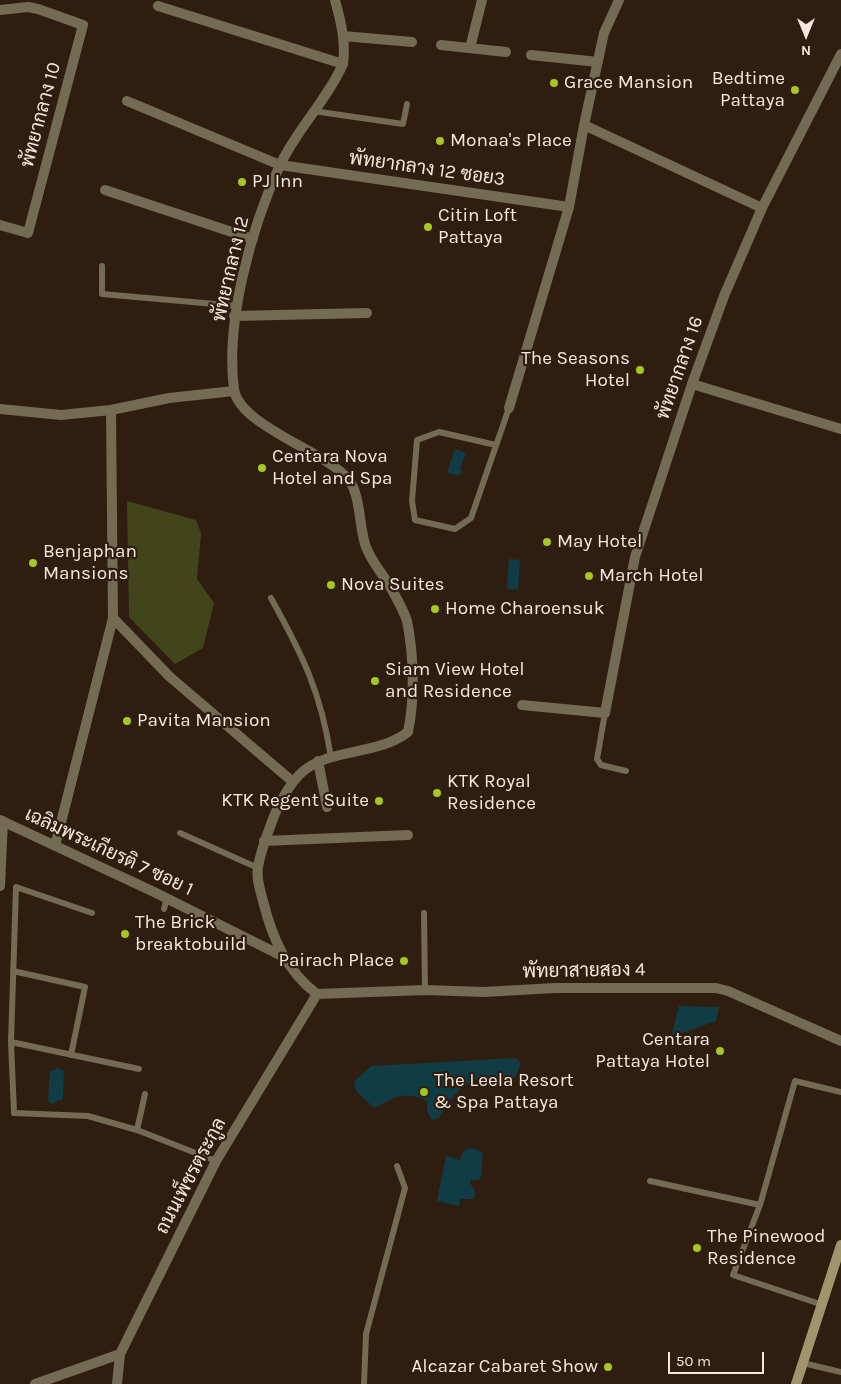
<!DOCTYPE html>
<meta charset="utf-8">
<style>
body{margin:0}
#map{position:relative;width:841px;height:1384px;overflow:hidden;background:#2f1e0f;font-family:Karla,sans-serif}
canvas{display:block}
.north{position:absolute;left:781px;top:10px;width:50px;height:50px;-webkit-text-stroke:4px #2f1e0f;paint-order:stroke;rotate:180deg;font-size:14px;font-weight:700;line-height:20px;text-align:center;color:#f3e8de}
.north::after{content:'';display:block;margin:auto;width:18px;height:22px;background:#f3e8de;clip-path:polygon(50% 0,100% 100%,50% 72%,0 100%)}
.scale{position:absolute;left:668px;top:1352px;width:96px;height:22px;box-sizing:border-box;border:2px solid #f3e8de;border-top:0;padding-left:6px;font-size:15px;line-height:18px;white-space:nowrap;color:#f3e8de;-webkit-text-stroke:4px #2f1e0f;paint-order:stroke}
</style>
<div id="map">
<canvas width="841" height="1384"></canvas>
<div class="north">N</div>
<div class="scale">50 m</div>
</div>
<script>
const ctx = document.querySelector('canvas').getContext('2d');
ctx.lineJoin = 'round';
function paint(path, color) {
  ctx.fillStyle = color;
  ctx.fill(path, 'evenodd');
}
function trace(path, color, width, dash) {
  ctx.strokeStyle = color;
  ctx.lineWidth = width;
  ctx.lineCap = dash ? 'butt' : 'round';
  ctx.setLineDash(dash || []);
  ctx.stroke(path);
}
function label(font, color, halo, rows, align = 'center') {
  ctx.font = font + ' Karla,Sarabun,sans-serif';
  ctx.lineWidth = 4.5;
  ctx.setLineDash([]);
  ctx.textBaseline = 'middle';
  ctx.strokeStyle = halo;
  ctx.fillStyle = color;
  for (const [text, x, y, turn = 0] of rows) {
    ctx.save();
    ctx.translate(x, y);
    ctx.rotate((+turn || 0) * Math.PI / 180);
    ctx.textAlign = isNaN(turn) ? turn : align;
    if (halo) ctx.strokeText(text, 0, 0);
    ctx.fillText(text, 0, 0);
    ctx.restore();
  }
}
paint(new Path2D(`
 M127,501L196,520L201,533L197,579L214,603L203,648L175,664L129,617Z`), '#40451b');
paint(new Path2D(`
 M455,449L466,453L460,469L462,472L458,476L447,472Z
 M509,559L520,560L518,590L507,589Z
 M679,1006L719,1007L716,1021L671,1037Z
 M516,1058L521,1064L513,1081C503,1080 491,1077 481,1078C463,1081 447,1103 439,1118L432,1120L427,1111V1101C403,1090 396,1097 374,1108L356,1091L354,1082L371,1066Z
 M57,1067L64,1071L63,1099L51,1104L48,1100L50,1071H54Z
 M468,1148L479,1150L483,1154L481,1177L478,1180H471L470,1183L475,1191L474,1199H460L459,1206L437,1201L446,1156L460,1160L463,1152Z`), '#103c45');
trace(new Path2D(`
 M313,111L403,124L407,104
 M102,266V294L237,306
 M496,445L439,432L417,440L412,501L415,520L455,529L471,518L509,408
 M271,598C303,656 321,692 331,758
 M605,713L597,759L601,765L626,771
 M180,833L258,868
 M164,909L167,898
 M92,913L16,887L11,1042L14,1113L88,1116L137,1130L216,1161
 M424,913L425,990
 M13,971L85,987L71,1055
 M11,1042L139,1069
 M137,1130L145,1094
 M650,1181L760,1205
 M820,1304L733,1275L760,1205L795,1081L841,1092
 M803,1363L841,1372
 M364,1384L366,1334L405,1188L397,1166`), '#736b53', 6);
trace(new Path2D(`
 M335,0C341,22 346,42 343,64C327,100 297,129 280,165C252,226 225,321 234,389C239,426 326,451 349,480C361,496 359,529 366,547C372,563 384,575 392,590C397,599 404,611 407,621C414,656 415,698 408,732C378,755 336,748 306,769C291,780 281,800 274,816C268,833 261,849 258,867C256,879 260,889 263,901C272,937 286,971 317,994L425,990L484,992L555,988H716L728,991L841,1041
 M158,6L343,64
 M0,10L28,7L38,9L83,25L28,233L0,225
 M343,36L412,42
 M441,45L506,52
 M470,48L482,0
 M531,55L598,62
 M127,101L280,165L569,207
 M584,125L762,208
 M105,190L253,239
 M234,316L367,313
 M692,384L841,429
 M509,408L569,207L584,125L604,33L619,0
 M0,409L61,415L111,410L169,398L234,391
 M113,618L170,677L293,782
 M522,705L605,713L635,557L692,384L724,296L762,208L841,54
 M318,761L327,807
 M0,820L154,892L284,957
 M264,841L408,835
 M55,846L113,618L111,410
 M0,886L3,821
 M35,1384L120,1354`), '#736b53', 10);
trace(new Path2D(`
 M117,1384L120,1354L216,1161L317,994`), '#736b53', 10);
trace(new Path2D(`
 M796,1384L841,1245`), '#a1946d', 10);
for (const [x, y, r, color] of [
 [554,83,5,"#a5c822"],
 [795,90,5,"#a5c822"],
 [440,141,5,"#a5c822"],
 [242,182,5,"#a5c822"],
 [428,227,5,"#a5c822"],
 [640,370,5,"#a5c822"],
 [262,468,5,"#a5c822"],
 [547,542,5,"#a5c822"],
 [33,563,5,"#a5c822"],
 [589,576,5,"#a5c822"],
 [331,585,5,"#a5c822"],
 [435,609,5,"#a5c822"],
 [375,681,5,"#a5c822"],
 [127,721,5,"#a5c822"],
 [437,793,5,"#a5c822"],
 [379,801,5,"#a5c822"],
 [125,934,5,"#a5c822"],
 [404,961,5,"#a5c822"],
 [720,1051,5,"#a5c822"],
 [424,1092,5,"#a5c822"],
 [697,1248,5,"#a5c822"],
 [608,1367,5,"#a5c822"]
]) {
  const dot = new Path2D();
  dot.arc(x, y, r, 0, 2 * Math.PI);
  ctx.fillStyle = color;
  ctx.fill(dot);
  trace(dot, '#2f1e0f', 2);
}
label('19px', '#f3e8de', '#2f1e0f', [
 ["Bedtime",785,79,"right"],
 ["Pattaya",785,101,"right"],
 ["Grace Mansion",564,83],
 ["Monaa's Place",450,141],
 ["PJ Inn",252,182],
 ["Citin Loft",438,216],
 ["Pattaya",438,238],
 ["The Seasons",630,359,"right"],
 ["Hotel",630,381,"right"],
 ["Centara Nova",272,457],
 ["Hotel and Spa",272,479],
 ["May Hotel",557,542],
 ["Benjaphan",43,552],
 ["Mansions",43,574],
 ["March Hotel",599,576],
 ["Nova Suites",341,585],
 ["Home Charoensuk",445,609],
 ["Siam View Hotel",385,670],
 ["and Residence",385,692],
 ["Pavita Mansion",137,721],
 ["KTK Royal",447,782],
 ["Residence",447,804],
 ["KTK Regent Suite",369,801,"right"],
 ["The Brick",135,923],
 ["breaktobuild",135,945],
 ["Pairach Place",394,961,"right"],
 ["Centara",710,1040,"right"],
 ["Pattaya Hotel",710,1062,"right"],
 ["The Leela Resort",434,1081],
 ["& Spa Pattaya",434,1103],
 ["The Pinewood",707,1237],
 ["Residence",707,1259],
 ["Alcazar Cabaret Show",598,1367,"right"]
], 'left');
label('19px', '#f3e8de', '#2f1e0f', [
 ["พัทยากลาง 10",41,115,-75],
 ["พัทยากลาง 12 ซอย3",427,169,8],
 ["พัทยากลาง 12",231,269,-77],
 ["พัทยากลาง 16",680,368,-71],
 ["เฉลิมพระเกียรติ 7 ซอย 1",109,852,25],
 ["พัทยาสายสอง 4",584,971,-1],
 ["ถนนเพ็ชรตระกูล",191,1176,-62]
]);
</script>
